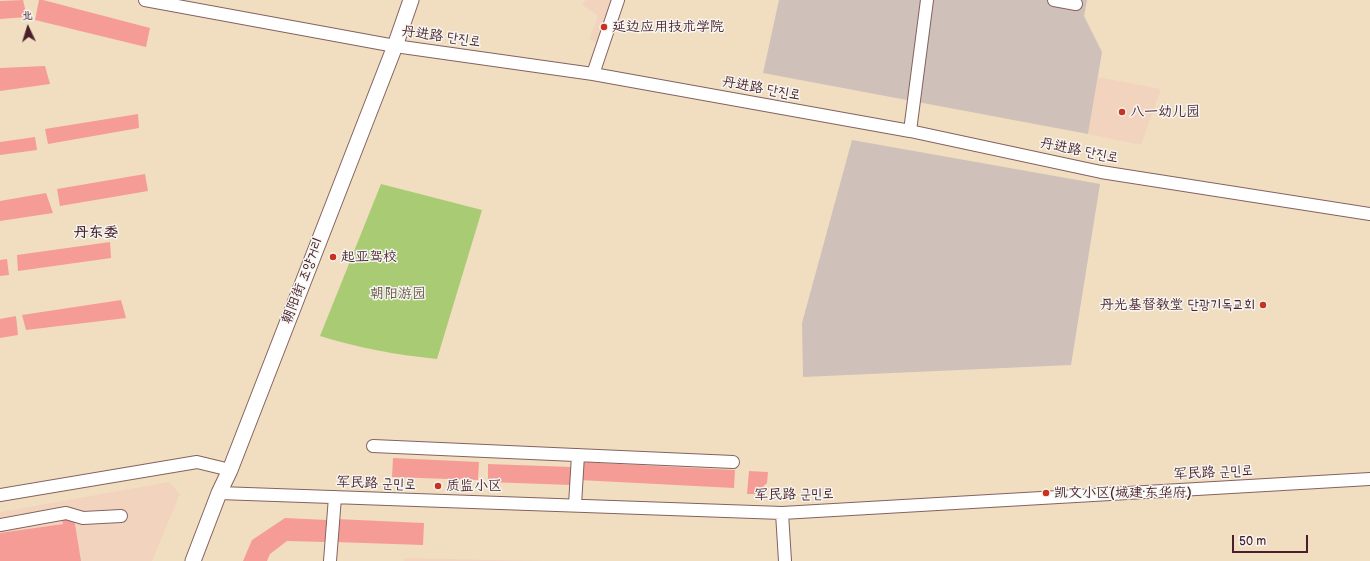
<!DOCTYPE html>
<meta charset="utf-8">
<style>
body{margin:0}
#map{position:relative;width:1370px;height:561px;overflow:hidden;background:#f1dec0;font-family:"Balsamiq Sans","LXGW WenKai TC",sans-serif}
canvas{display:block}
.north{position:absolute;left:8px;top:8px;width:40px;height:40px;-webkit-text-stroke:3px #f6f6f2;paint-order:stroke;rotate:356deg;font-size:11px;font-weight:700;line-height:16px;text-align:center;color:#4a1f2b}
.north::after{content:'';display:block;margin:auto;width:14px;height:18px;background:#4a1f2b;clip-path:polygon(50% 0,100% 100%,50% 72%,0 100%)}
.scale{position:absolute;left:1232px;top:535px;width:76px;height:18px;box-sizing:border-box;border:2px solid #4a1f2b;border-top:0;padding-left:5px;font-size:12px;line-height:14px;white-space:nowrap;color:#4a1f2b;-webkit-text-stroke:3px #f6f6f2;paint-order:stroke}
</style>
<div id="map">
<canvas width="1370" height="561"></canvas>
<div class="north">北</div>
<div class="scale">50 m</div>
</div>
<script>
const ctx = document.querySelector('canvas').getContext('2d');
ctx.lineJoin = 'round';
function paint(path, color) {
  ctx.fillStyle = color;
  ctx.fill(path, 'evenodd');
}
function trace(path, color, width, dash) {
  ctx.strokeStyle = color;
  ctx.lineWidth = width;
  ctx.lineCap = dash ? 'butt' : 'round';
  ctx.setLineDash(dash || []);
  ctx.stroke(path);
}
function label(font, color, halo, rows, align = 'center') {
  ctx.font = font + ' "Balsamiq Sans","LXGW WenKai TC","Poor Story",sans-serif';
  ctx.lineWidth = 3;
  ctx.setLineDash([]);
  ctx.textBaseline = 'middle';
  ctx.strokeStyle = halo;
  ctx.fillStyle = color;
  for (const [text, x, y, turn = 0] of rows) {
    ctx.save();
    ctx.translate(x, y);
    ctx.rotate((+turn || 0) * Math.PI / 180);
    ctx.textAlign = isNaN(turn) ? turn : align;
    if (halo) ctx.strokeText(text, 0, 0);
    ctx.fillText(text, 0, 0);
    ctx.restore();
  }
}
paint(new Path2D(`
 M585,0H623L607,46L589,39L598,16L582,5Z
 M1098,77L1161,89L1141,145L1088,134Z
 M169,482L180,494L152,561H0V512Z
 M404,558L544,561H404Z`), '#f2d4be');
paint(new Path2D(`
 M779,0H1087L1084,16L1102,52L1088,134L763,73Z
 M852,140L1100,184L1071,365L803,377L802,323Z`), '#cfc0ba');
paint(new Path2D(`
 M381,184L482,210L437,359C398,355 358,348 320,336Z`), '#a9cb73');
paint(new Path2D(`
 M23,0L27,17L0,19V1Z
 M39,0H43L150,28L146,47L35,20Z
 M45,66L50,84L0,91V68Z
 M138,114L139,128L48,144L45,129Z
 M35,137L37,150L0,155V142Z
 M145,174L148,191L60,206L57,189Z
 M46,193L53,213L0,221V201Z
 M110,242L111,258L18,271L17,255Z
 M7,259L9,275L0,276V260Z
 M121,300L126,318L26,330L22,315Z
 M16,316L18,335L0,338V319Z
 M393,458L479,462L478,480L392,477Z
 M580,462L735,470L734,488L579,480Z
 M488,464L572,467L571,485L488,482Z
 M749,471L768,472L767,483L755,494H747Z
 M74,518L81,561H0V533L63,524L62,520Z
 M285,518L327,520L325,542L287,541L270,554L267,561H243L252,540Z
 M336,519L424,523L423,545L335,542Z`), '#f59c96');
const minor = new Path2D(`
 M145,0L395,46L593,74L910,131L1101,172L1370,214
 M1054,0L1076,4
 M593,74L618,0
 M910,131L927,0
 M373,446L733,462
 M219,493L782,513L1370,479
 M0,495L197,462L230,470
 M575,505L578,455
 M782,513L785,561
 M0,525L66,513L83,518L121,516
 M330,561L335,497`);
const major = new Path2D(`
 M193,561L219,493L230,470L395,46L411,0`);
trace(minor, '#84625f', 14);
trace(major, '#84625f', 17);
trace(minor, '#fff', 12);
trace(major, '#fff', 15);
for (const [x, y, r, color] of [
 [604,27,4,"#c8321e"],
 [1122,112,4,"#c8321e"],
 [333,257,4,"#c8321e"],
 [1263,305,4,"#c8321e"],
 [438,486,4,"#c8321e"],
 [1046,493,4,"#c8321e"]
]) {
  const dot = new Path2D();
  dot.arc(x, y, r, 0, 2 * Math.PI);
  ctx.fillStyle = color;
  ctx.fill(dot);
  trace(dot, '#f6f6f2', 1.5);
}
label('14px', '#4a1f2b', '#f6f6f2', [
 ["延边应用技术学院",612,27],
 ["八一幼儿园",1130,112],
 ["起亚驾校",341,257],
 ["丹光基督教堂 단광기독교회",1255,305,"right"],
 ["质监小区",446,486],
 ["凯文小区(城建·东华府)",1054,493]
], 'left');
label('14px', '#4a1f2b', '#f6f6f2', [
 ["丹进路 단진로",441,37,8],
 ["丹进路 단진로",761,89,10],
 ["丹进路 단진로",1079,151,11],
 ["朝阳街 조양거리",303,281,-69],
 ["军民路 군민로",1213,473,-3],
 ["军民路 군민로",376,484,2],
 ["军民路 군민로",794,495,-1]
]);
label('14px', '#665341', '#f6f6f2', [
 ["朝阳游园",398,294]
]);
label('bold 15px', '#4a1f2b', '#f6f6f2', [
 ["丹东委",96,233]
]);
</script>
